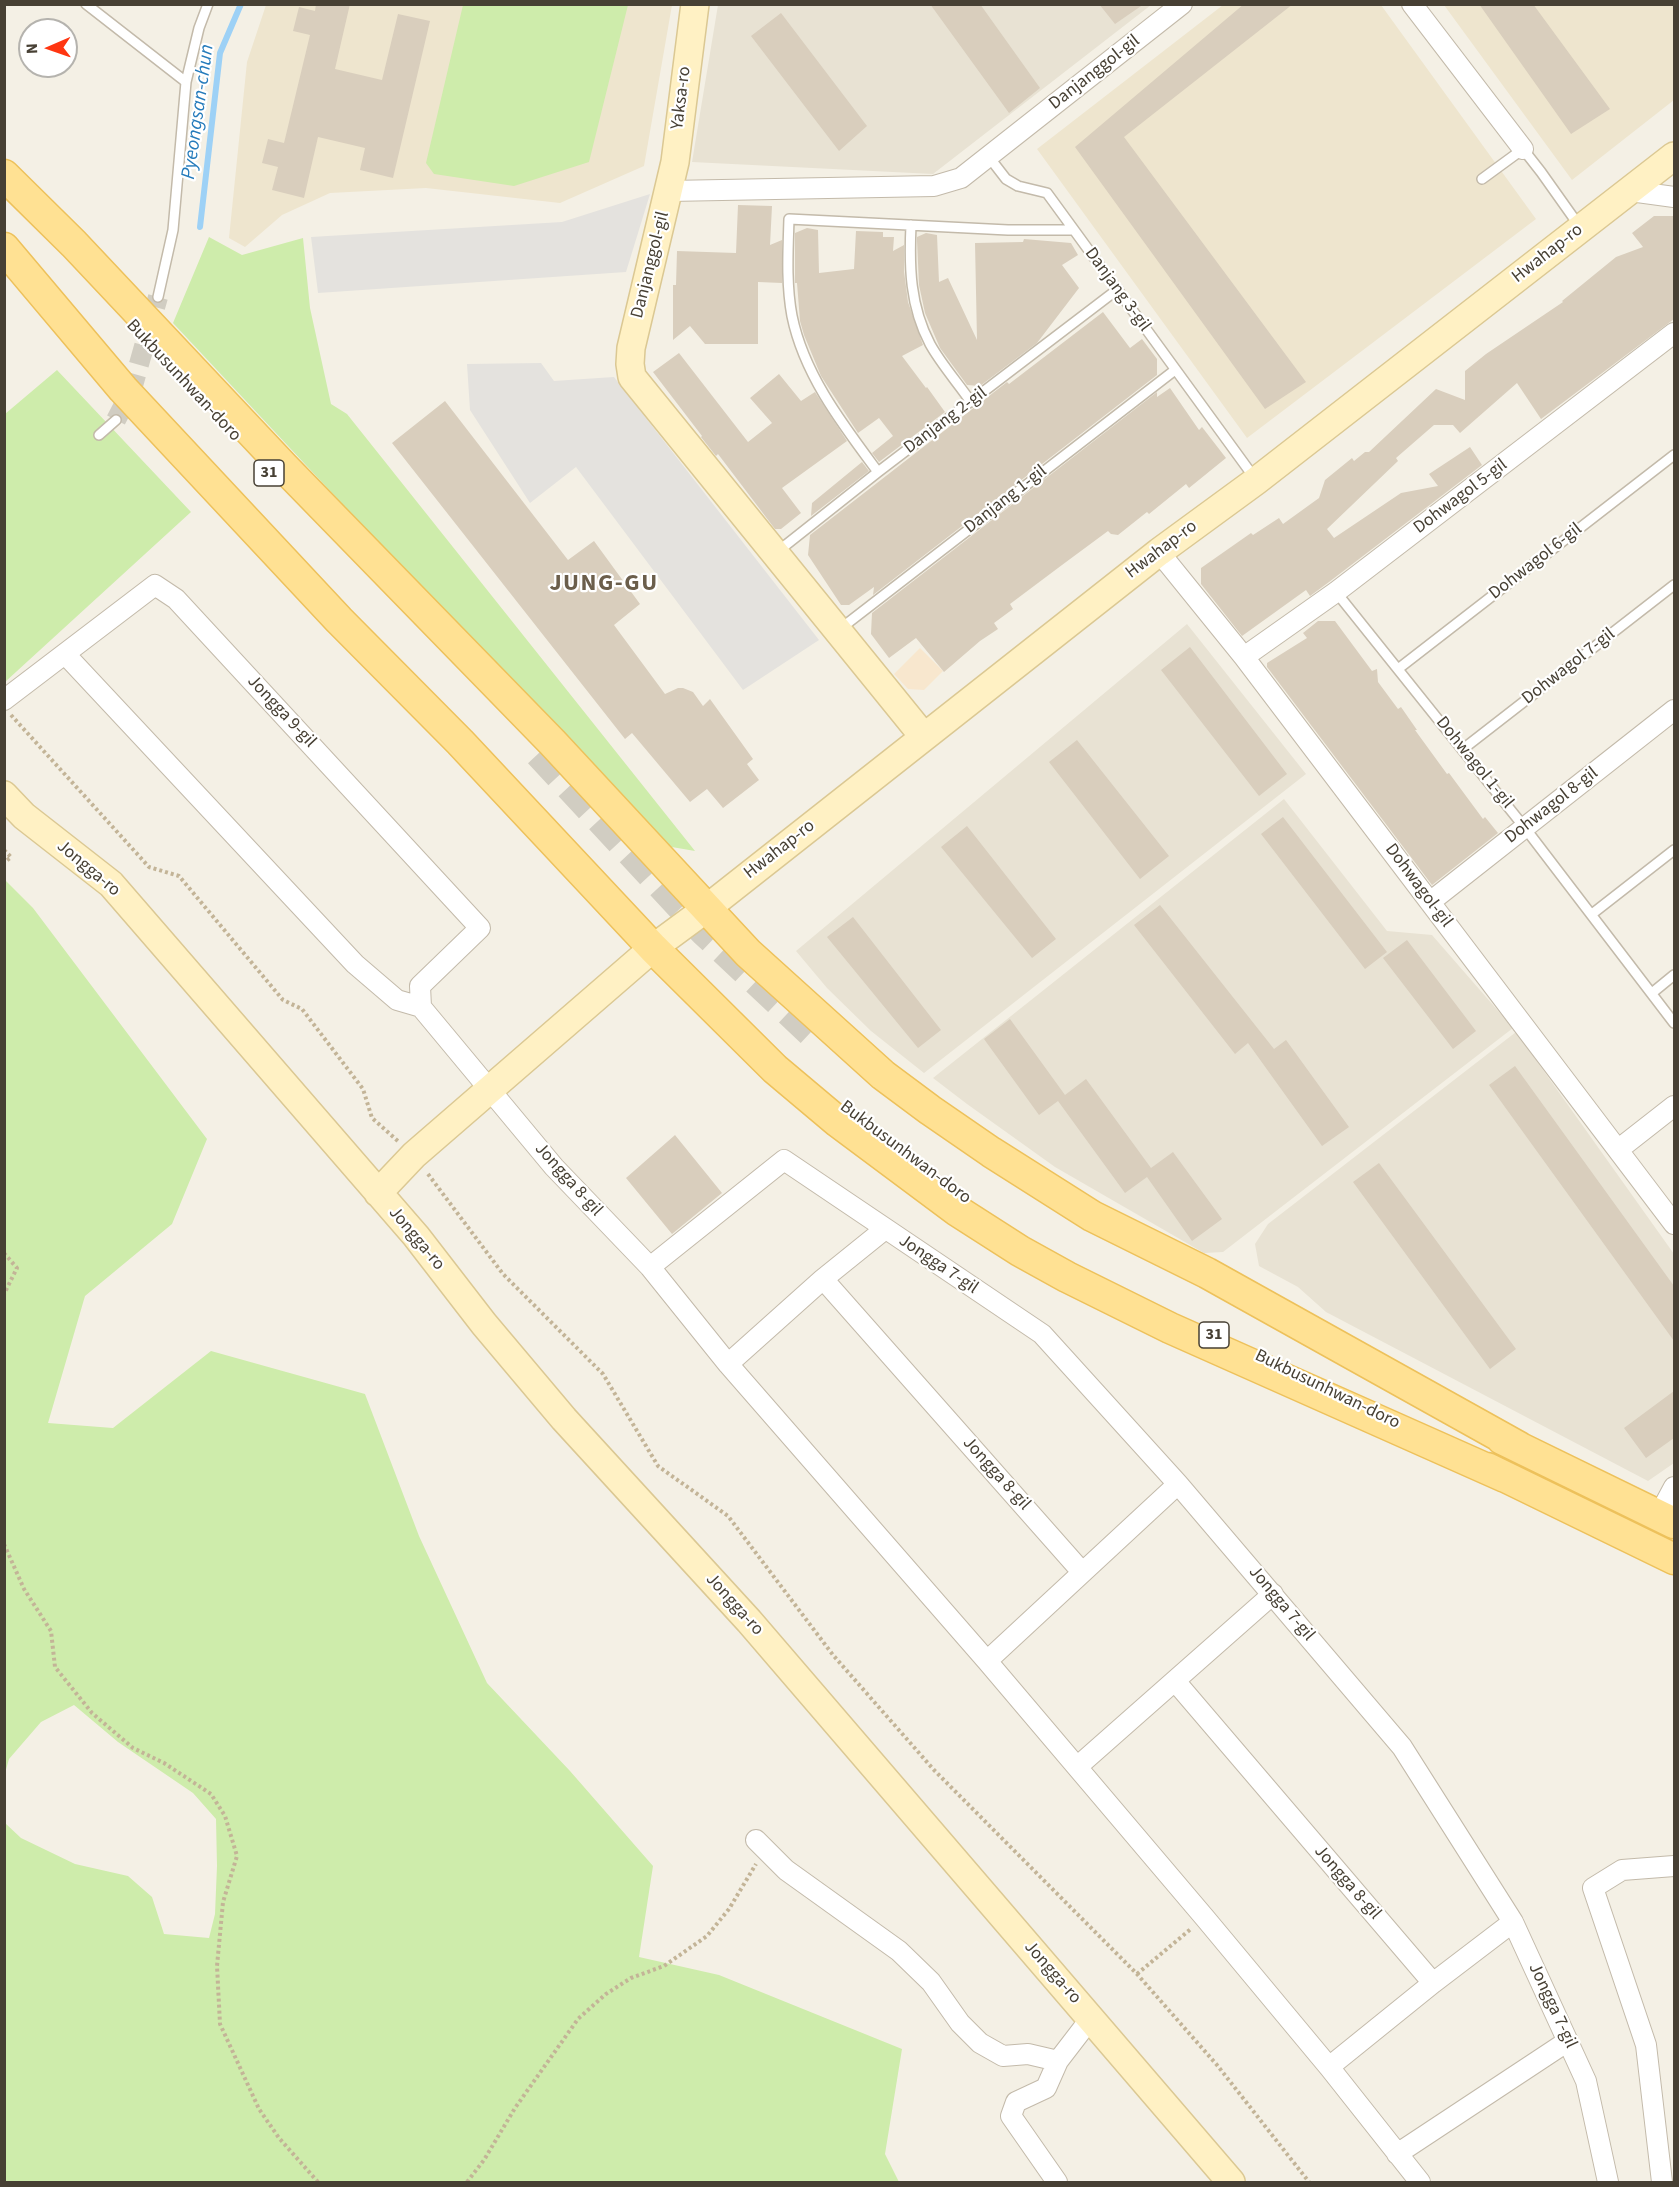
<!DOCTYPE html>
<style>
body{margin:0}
#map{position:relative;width:1679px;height:2187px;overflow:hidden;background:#f4f0e5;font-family:"Source Sans 3",sans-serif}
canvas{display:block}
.frame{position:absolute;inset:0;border:6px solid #474034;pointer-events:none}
.north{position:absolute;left:18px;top:18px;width:60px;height:60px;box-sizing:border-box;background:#fff;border:2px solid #b5b3ae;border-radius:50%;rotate:268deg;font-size:16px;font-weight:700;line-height:24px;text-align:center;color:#474034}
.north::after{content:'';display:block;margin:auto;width:21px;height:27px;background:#ff3611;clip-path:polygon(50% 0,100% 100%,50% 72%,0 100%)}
</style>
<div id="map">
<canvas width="1679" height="2187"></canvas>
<div class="frame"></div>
<div class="north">N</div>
</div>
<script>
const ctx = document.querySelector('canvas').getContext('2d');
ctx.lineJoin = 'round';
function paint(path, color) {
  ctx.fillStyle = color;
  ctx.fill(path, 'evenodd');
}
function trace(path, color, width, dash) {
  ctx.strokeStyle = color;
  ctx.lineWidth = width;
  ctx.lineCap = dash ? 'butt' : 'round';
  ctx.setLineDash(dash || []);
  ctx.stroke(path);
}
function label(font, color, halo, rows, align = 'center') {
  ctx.font = font + ' "Source Sans 3",sans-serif';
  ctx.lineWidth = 4.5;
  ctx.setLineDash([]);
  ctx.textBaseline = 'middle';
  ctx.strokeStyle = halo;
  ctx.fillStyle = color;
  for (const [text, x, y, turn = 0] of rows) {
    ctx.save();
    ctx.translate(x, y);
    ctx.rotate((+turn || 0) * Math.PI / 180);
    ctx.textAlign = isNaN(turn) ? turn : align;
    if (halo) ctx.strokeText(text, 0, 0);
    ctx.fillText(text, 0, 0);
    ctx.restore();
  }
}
paint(new Path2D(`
 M718,5H1151L933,174L692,162Z
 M1187,624L1306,774L924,1073L871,1031L827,988L796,951Z
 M1284,799L1387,931L1432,935L1513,1028L1223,1252L1204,1253L1055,1167L967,1104L933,1078Z
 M1516,1032L1674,1254V1463L1648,1481L1326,1312L1298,1287L1259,1266L1255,1244L1268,1224Z`), '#e8e2d3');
paint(new Path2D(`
 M920,648L943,671L924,690L908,689L894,674Z`), '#f8e7ce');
paint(new Path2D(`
 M266,5H672L644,166L560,203L426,188L330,193L282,215L245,247L229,238L247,62Z
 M1223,5H1381L1536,219L1247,438L1037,149Z
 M1444,5H1674V100L1572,180Z`), '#eee5ce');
paint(new Path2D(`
 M463,5H628L589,162L514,186L434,174L426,163Z
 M209,237L242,255L303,238L310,308L331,404L347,414L695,851L666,846L506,679L173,323Z
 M57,370L191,512L5,682V414Z
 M5,880L33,908L207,1139L172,1224L85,1296L48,1423L113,1428L211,1351L365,1394L419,1536L487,1683L570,1771L653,1866L639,1957L719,1975L902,2049L885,2154L899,2182H5V1823L21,1838L75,1864L128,1876L152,1897L164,1934L209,1938L215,1914L217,1866L216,1819L193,1793L118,1742L74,1705L41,1722L9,1759L5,1773Z`), '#ceecab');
paint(new Path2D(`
 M650,194L626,272L318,293L311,237L562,222Z
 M541,363L554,381L614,377L819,640L743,690L576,467L530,503L470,410L467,364Z`), '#e4e2de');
trace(new Path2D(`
 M200,227L220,53L241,4`), '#9dd1f6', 6);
paint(new Path2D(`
 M316,4H350L335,69L382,80L398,14L430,21L393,178L360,170L365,148L318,137L304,198L272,190L278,167L262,163L268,139L284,143L310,35L293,31L299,7L315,11Z
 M930,4H980L1040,88L1009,113Z
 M1099,4H1144L1115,24Z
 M1244,4H1293L1124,137L1306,382L1265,409L1075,147Z
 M1479,4H1533L1610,109L1571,134Z
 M781,13L867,126L839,151L751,36Z
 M738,205L772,206L770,245L782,240V283L758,282V344H705L690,326L673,340V285H676L677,251L736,253Z
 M1654,216H1674V319L1541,419L1517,383L1460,433L1453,425H1434L1396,458L1398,461L1327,529L1334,538L1401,493L1438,486L1429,474L1470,447L1482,465L1329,582L1310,596L1306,590L1242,636L1201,584V568L1251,533L1253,535L1279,518L1283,524L1319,498L1325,480L1352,458L1354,461L1365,452H1369L1436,389L1465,400V371L1486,354L1563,302L1562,301L1616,257L1643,247L1632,233Z
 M807,228L818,230L819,273L854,269L856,231L883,232V237H894L893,251L904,245V271L908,302L923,345L902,356L926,388L927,387L945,412L879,462L872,453L893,436L879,418L858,433L821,376L804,335L800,321L797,283H795V233Z
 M926,233L937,235L939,282L948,278L977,340L975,243L1023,242L1024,239L1071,243L1078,255L1062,265L1079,288L1037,343L980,386L967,385L940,348L925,313L919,285L917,241V237Z
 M1103,312L1130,348L1142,339L1157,359V375L873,595L874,587L849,605H841L808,555L810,535L1007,382L1009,384Z
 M679,353L748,442L772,423L750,398L779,374L801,401L815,392L847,441L782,488L801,513L781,529H775L718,454L716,456L701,437L702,436L653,372Z
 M1170,388L1199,430L1202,427L1226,458L1189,488L1186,484L1149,514L1147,512L1118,535L1111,534L1108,531L1062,565L1010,604L1013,609L994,623L998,629L980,641L944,672L916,638L889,658L871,634L872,613L1157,392V397Z
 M445,401L568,560L594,541L640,604L614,625L665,694L678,688H683L693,692L703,706L710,699L753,759L747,764L759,780L723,808L707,789L690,802L632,733L625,739L392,443Z
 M862,462L869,471L811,516L812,503Z
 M1318,621H1335L1372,671L1377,669L1378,682L1398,709L1401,707L1417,730H1415L1447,774L1449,773L1483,819L1485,817L1498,833L1432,885L1267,667V663L1307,638L1303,633Z
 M1190,647L1287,774L1259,796L1161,670Z
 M1077,740L1169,856L1140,879L1049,762Z
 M1283,817L1387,952L1365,969L1261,834Z
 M967,826L1056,939L1032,958L941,847Z
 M1160,905L1274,1049L1286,1040L1349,1127L1322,1146L1248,1043L1235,1054L1134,925Z
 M853,917L941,1030L918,1048L827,937Z
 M1407,940L1476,1031L1453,1049L1383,958Z
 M1010,1019L1065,1095L1086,1079L1151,1168L1173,1152L1222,1219L1192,1241L1147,1177L1125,1193L1058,1101L1039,1115L984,1039Z
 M1515,1066L1674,1286V1341L1489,1085Z
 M675,1135L722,1193L672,1234L626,1178Z
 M1379,1163L1516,1349L1490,1369L1353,1182Z
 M1674,1391V1438L1646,1458L1624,1428Z`), '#d9cebd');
trace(new Path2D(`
 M116,420L132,389L158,297`), '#d1cdc2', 20, [20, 10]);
trace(new Path2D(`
 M539,753L704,931L811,1032`), '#d1cdc2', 30, [30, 15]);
const lane = new Path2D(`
 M86,4L186,82
 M989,157L1006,179L1018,186L1047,193L1074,230L1256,480
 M1482,179L1523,149L1541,172L1580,227
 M911,225C909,267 910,306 930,344C941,364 958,383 971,402
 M158,297L173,230L186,82L199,28L208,4
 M99,435L116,420
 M878,472C843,425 804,375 792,316C786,284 788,251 789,219L1008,230H1074
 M777,552L878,472L1118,289
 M1336,592L1525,828L1674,1023
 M840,629L1175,370
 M1398,669L1674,455
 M1463,749L1674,585
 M1592,914L1674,850
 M1652,993L1674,975`);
const street = new Path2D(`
 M1412,4L1523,149
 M669,191L934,186L961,178L1182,4
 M1630,191L1674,197
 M1159,552L1244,657L1674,1224
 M65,654L355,964L397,1000L421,1007
 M1244,657L1336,592L1674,333
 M4,700L155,585L176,599L480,928L420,986L421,1007L554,1167L650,1267L728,1364L987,1661L1205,1918L1329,2067L1420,2182
 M1430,902L1674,710
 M1619,1149L1674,1106
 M650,1267L784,1160L1042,1334L1178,1484L1402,1747L1513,1922L1586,2081L1608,2182
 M823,1279L1082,1572
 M728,1364L823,1279L885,1229
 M1659,1515L1674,1487
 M987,1661L1178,1484
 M1175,1681L1433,1983
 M1077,1767L1273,1594
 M756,1840L786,1870L899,1951L931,1982L960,2023L980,2043L1003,2056L1028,2054L1058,2061
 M1329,2067L1433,1983L1513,1922
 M1397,2154L1568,2041
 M1057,2182L1011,2116L1016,2102L1046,2088L1058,2061L1091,2018
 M1662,2182L1646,2045L1593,1888L1622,1870L1674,1866`);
const secondary = new Path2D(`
 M695,4L675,162L631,348L630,364L632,377L924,737
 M4,795L24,816L111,884L416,1236L484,1324L564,1419L749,1621L1231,2182
 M378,1193L414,1155L653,948L706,909L1159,552L1256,481L1674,156`);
const primary = new Path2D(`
 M4,175L74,244L284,467L552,742L748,953L883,1075L930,1110L991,1152L1092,1216L1207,1273L1519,1447
 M4,248L123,389L339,620L460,742L653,948L775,1069L838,1122L956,1210L1020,1251L1067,1277L1170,1328L1505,1477
 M1502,1439L1674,1523
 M1487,1468L1674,1559`);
trace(lane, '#c3baaa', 12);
trace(street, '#c3baaa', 22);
trace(secondary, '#dbc893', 30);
trace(primary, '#edc15b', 33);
trace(new Path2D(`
 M11,715L149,867L179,876L283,1000L302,1009L363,1089L372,1118L399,1142
 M4,850L11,857L4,863
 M428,1174L503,1274L603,1374L658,1466L728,1516L833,1655L934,1770L1137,1974L1217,2065L1309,2182
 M4,1253L17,1268L4,1294
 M4,1544L24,1589L51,1631L55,1667L92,1713L133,1748L164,1763L211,1794L225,1816L237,1856L223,1902L217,1966L220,2024L259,2109L279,2138L318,2182
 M1137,1974L1192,1928
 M467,2182L484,2160L515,2108L578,2019L606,1994L631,1978L664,1966L707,1936L729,1909L756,1864`), '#c3b497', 4, [3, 3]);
trace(lane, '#fff', 9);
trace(street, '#fff', 20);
trace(secondary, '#fff1c4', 27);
trace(primary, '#ffe193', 30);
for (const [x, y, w] of [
 [269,473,30],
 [1214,1335,30]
]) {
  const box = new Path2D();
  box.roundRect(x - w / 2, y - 13, w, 26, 4.5);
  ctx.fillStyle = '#fff';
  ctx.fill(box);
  trace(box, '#474034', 1.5);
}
label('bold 16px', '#474034', null, [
 ["31",269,473],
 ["31",1214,1335]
]);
label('18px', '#474034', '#fff', [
 ["Danjanggol-gil",1095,73,-38],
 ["Yaksa-ro",682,98,-83],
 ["Hwahap-ro",1548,254,-38],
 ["Danjanggol-gil",651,265,-76],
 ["Danjang 3-gil",1117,290,54],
 ["Bukbusunhwan-doro",183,381,47],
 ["Danjang 2-gil",946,421,-37],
 ["Dohwagol 5-gil",1461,497,-37],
 ["Danjang 1-gil",1006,500,-38],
 ["Hwahap-ro",1162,550,-37],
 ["Dohwagol 6-gil",1536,562,-38],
 ["Dohwagol 7-gil",1569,667,-38],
 ["Jongga 9-gil",281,712,47],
 ["Dohwagol 1-gil",1474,763,51],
 ["Dohwagol 8-gil",1552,806,-38],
 ["Hwahap-ro",780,850,-38],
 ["Jongga-ro",88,869,40],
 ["Dohwagol-gil",1418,886,53],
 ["Bukbusunhwan-doro",905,1153,37],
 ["Jongga 8-gil",568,1180,48],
 ["Jongga-ro",416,1239,50],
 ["Jongga 7-gil",938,1265,34],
 ["Bukbusunhwan-doro",1327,1390,26],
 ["Jongga 8-gil",996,1474,48],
 ["Jongga 7-gil",1281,1604,50],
 ["Jongga-ro",734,1605,48],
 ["Jongga 8-gil",1347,1883,49],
 ["Jongga-ro",1052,1973,49],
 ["Jongga 7-gil",1552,2006,65]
]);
label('italic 20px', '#257bbb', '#fff', [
 ["Pyeongsan-chun",199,112,-82]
]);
ctx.letterSpacing = '1.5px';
label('bold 24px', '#6b5e4b', '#fff', [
 ["JUNG-GU",604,585]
]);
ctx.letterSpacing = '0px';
</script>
